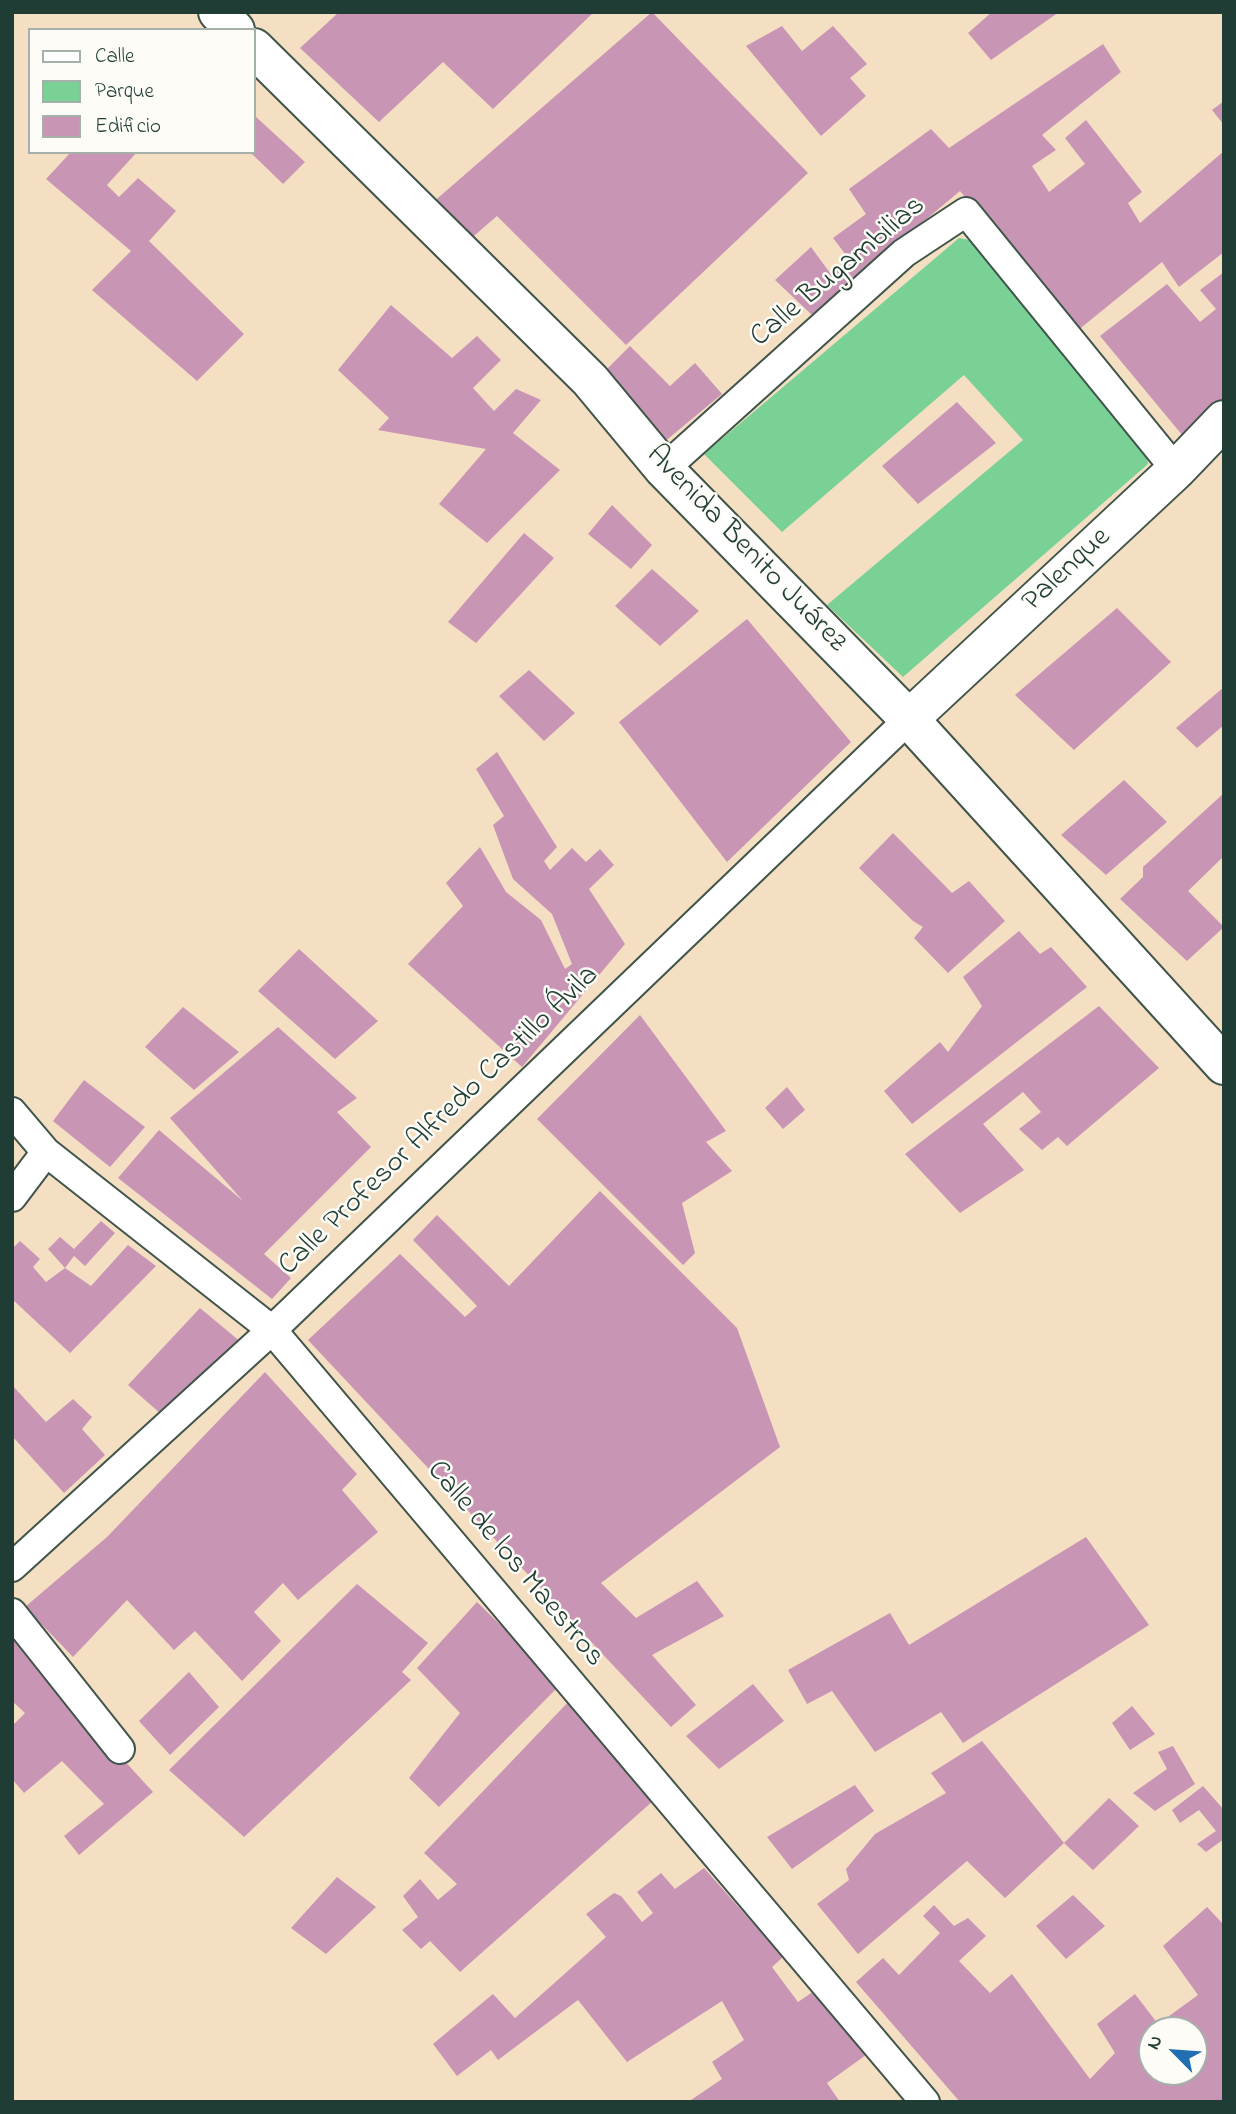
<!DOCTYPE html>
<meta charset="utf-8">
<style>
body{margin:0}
#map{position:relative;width:1236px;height:2114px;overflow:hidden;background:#f4dfc3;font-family:"Indie Flower",sans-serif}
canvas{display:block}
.frame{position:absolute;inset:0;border:14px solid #1f3d34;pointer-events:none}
.legend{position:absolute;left:28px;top:28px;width:228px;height:126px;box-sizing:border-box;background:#fdfcf7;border:2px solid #a4b0a9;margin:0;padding:9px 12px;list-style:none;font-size:21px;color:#1f3d34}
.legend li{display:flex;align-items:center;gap:14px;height:35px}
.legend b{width:35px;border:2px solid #a4b0a9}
.north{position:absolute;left:1138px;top:2016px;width:70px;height:70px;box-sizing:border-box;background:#fdfcf7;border:2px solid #a4b0a9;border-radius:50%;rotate:295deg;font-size:19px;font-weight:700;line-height:28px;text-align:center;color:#1f3d34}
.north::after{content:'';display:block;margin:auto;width:24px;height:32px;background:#1f6fb2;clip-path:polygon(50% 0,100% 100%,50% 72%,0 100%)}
</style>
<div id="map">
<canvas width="1236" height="2114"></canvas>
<div class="frame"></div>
<ul class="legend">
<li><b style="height:9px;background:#fff"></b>Calle</li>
<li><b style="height:19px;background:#7ad196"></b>Parque</li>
<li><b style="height:19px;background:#c995b5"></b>Edificio</li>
</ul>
<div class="north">N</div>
</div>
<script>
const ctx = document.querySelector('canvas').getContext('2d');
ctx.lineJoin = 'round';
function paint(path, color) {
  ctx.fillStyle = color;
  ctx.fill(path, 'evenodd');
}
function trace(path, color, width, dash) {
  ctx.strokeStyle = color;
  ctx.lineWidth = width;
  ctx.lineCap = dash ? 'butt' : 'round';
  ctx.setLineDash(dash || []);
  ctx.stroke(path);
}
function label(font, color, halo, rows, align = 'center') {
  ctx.font = font + ' "Indie Flower",sans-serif';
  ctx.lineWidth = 5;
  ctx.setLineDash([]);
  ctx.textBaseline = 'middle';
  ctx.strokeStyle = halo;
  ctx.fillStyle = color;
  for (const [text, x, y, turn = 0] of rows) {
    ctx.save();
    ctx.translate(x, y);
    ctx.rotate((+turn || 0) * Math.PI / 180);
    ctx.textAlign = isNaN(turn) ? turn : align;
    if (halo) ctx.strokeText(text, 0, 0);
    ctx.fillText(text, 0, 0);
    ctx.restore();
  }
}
paint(new Path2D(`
 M959,238L975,241L1145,440L1148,464L903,677L827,605L1023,440L964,375L782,532L704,454Z`), '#7ad196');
paint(new Path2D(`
 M339,12H594L493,109L443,62L379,122L300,48Z
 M652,12L808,173L626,345L497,216L468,241L431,204Z
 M992,12H1059L991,60L968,33Z
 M782,26L802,51L833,26L867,64L850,78L866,96L821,136L746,46Z
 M1103,44L1121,72L1042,135L1056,150L1032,166L1049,192L1085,164L1065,138L1086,120L1142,192L1128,203L1140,223L1224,151V252L1179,287L1162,262L1077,331L960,191L812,315L775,280L811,247L830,273L849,259L833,238L866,214L849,189L931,129L949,148Z
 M1224,101V125L1212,110Z
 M254,115L305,162L283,184L250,152H254Z
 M71,152H137L107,185L119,197L138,178L176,211L149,241L244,334L197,381L92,290L131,251L46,179Z
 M1224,272V398L1183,436L1100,336L1167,284L1200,322L1216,309L1200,290Z
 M391,305L452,358L477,336L501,360L473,388L494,411L516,389L541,400L513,433L560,470L487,543L439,504L486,449L378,430L389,418L338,370Z
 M630,346L670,386L695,363L722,394L663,443L604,372Z
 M957,402L996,443L918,504L882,466Z
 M612,505L652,545L631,569L588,534Z
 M524,533L554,558L476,643L448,622Z
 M652,569L699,611L660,646L615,606Z
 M1117,608L1171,662L1074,750L1015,695Z
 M747,619L851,742L727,862L619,722Z
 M529,670L575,713L544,741L499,696Z
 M1224,687V725L1197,748L1176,728Z
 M497,752L557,847L544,861L550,870L572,848L586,862L600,849L614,865L589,889L625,944L522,1067L408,964L463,906L446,883L480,847L506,892L541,920L565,969L572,964L552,914L513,879L493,825L504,816L476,769Z
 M1124,780L1167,822L1106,875L1061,835Z
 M1224,793V856L1188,891L1224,927L1187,961L1120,899L1143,877V867Z
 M893,833L952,893L969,881L1005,921L948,973L914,938L923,927L913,921L859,868Z
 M1019,931L1040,954L1051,947L1087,987L912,1124L884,1091L940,1042L948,1052L982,1006L963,977Z
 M299,949L378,1021L335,1059L258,991Z
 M1099,1006L1159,1068L1067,1146L1058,1137L1042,1150L1019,1129L1041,1112L1023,1092L983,1124L1024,1170L960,1213L905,1154Z
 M183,1007L239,1052L194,1090L145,1047Z
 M640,1015L726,1131L706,1142L732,1171L682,1203L695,1253L683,1265L537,1119Z
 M278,1027L357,1098L337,1112L371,1147L264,1254L291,1278L272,1299L118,1178L159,1130L243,1201L170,1118Z
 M84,1080L145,1127L110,1167L53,1121Z
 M787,1087L805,1110L783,1129L765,1108Z
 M600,1191L737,1328L780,1447L601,1583L636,1618L697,1581L724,1616L652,1655L696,1705L671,1727L308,1340L400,1254L465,1317L477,1306L413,1240L437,1215L509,1286Z
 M101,1221L115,1233L85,1266L74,1256L65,1268L48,1249L60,1237L74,1249Z
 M20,1241L40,1259L33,1267L46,1282L65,1268L91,1286L128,1245L156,1266L70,1353L12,1299V1249Z
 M200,1308L242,1343L169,1421L128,1385Z
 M265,1372L357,1474L342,1490L378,1532L298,1600L283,1583L254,1612L281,1641L242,1681L195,1631L174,1650L127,1600L73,1657L25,1607L107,1537Z
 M12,1385L46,1422L73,1399L92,1417L82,1429L105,1455L64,1493L12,1436Z
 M1086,1537L1149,1625L963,1743L941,1712L875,1752L832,1691L807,1704L788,1670L890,1613L909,1645Z
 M357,1584L428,1643L402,1672L411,1680L244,1837L169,1770Z
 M477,1602L561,1684L439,1807L409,1778L460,1713L417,1668Z
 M12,1638L153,1792L79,1855L64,1836L104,1804L62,1761L24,1793L12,1779V1726L25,1713L12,1701Z
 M189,1672L219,1707L170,1755L139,1721Z
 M753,1684L784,1721L719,1769L686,1736Z
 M572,1698L662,1793L460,1972L430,1941L421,1949L402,1930L418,1917L403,1896L420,1879L438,1900L457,1884L424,1853Z
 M1132,1706L1155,1734L1130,1750L1112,1723Z
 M982,1741L1064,1843L1005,1898L967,1861L858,1954L817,1904L849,1880L846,1869L875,1834L946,1793L931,1773Z
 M1173,1746L1195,1784L1155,1811L1133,1793L1167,1769L1158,1752Z
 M855,1785L874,1811L792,1869L767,1837Z
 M1203,1786L1224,1810V1839L1206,1852L1197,1844L1216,1831L1199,1810L1180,1823L1172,1810Z
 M1109,1798L1139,1826L1093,1870L1064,1843Z
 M704,1868L783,1957L772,1967L798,2002L814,1991L866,2055L827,2083L840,2102H688L722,2079L712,2062L744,2040L722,2001L627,2062L578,2000L498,2060L491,2050L457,2076L433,2044L493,1994L515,2018L606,1937L586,1914L614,1893L621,1896L642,1922L653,1913L637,1892L661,1873L675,1889Z
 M337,1877L376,1907L326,1954L291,1928Z
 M1073,1895L1105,1926L1066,1959L1036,1926Z
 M934,1905L954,1926L968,1918L986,1936L959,1961L990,1993L1012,1974L1090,2079L1115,2053L1097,2024L1135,1994L1158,2024L1198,1995L1163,1946L1207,1907L1224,1925V2102H960L856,1982L883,1958L899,1975L940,1933L923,1916ZM1152,2030H1194V2072H1152Z`), '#c995b5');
const minor = new Path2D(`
 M664,469L904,253L966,212L1176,470
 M12,1112L46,1152L272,1330L925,2102
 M12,1197L46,1152
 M12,1567L272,1330L909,719
 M12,1613L120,1749`);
const secondary = new Path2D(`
 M909,719L1176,470L1224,420`);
const primary = new Path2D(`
 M218,12L235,30
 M254,48L590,380L664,469L909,719L1224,1065`);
trace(minor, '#3f5549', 32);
trace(secondary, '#3f5549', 42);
trace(primary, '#3f5549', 42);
trace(minor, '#fff', 28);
trace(secondary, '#fff', 38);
trace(primary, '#fff', 38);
label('30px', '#1f3d34', '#fdfcf7', [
 ["Calle Bugambilias",839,273,-40],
 ["Avenida Benito Juárez",745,550,46],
 ["Palenque",1068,571,-43],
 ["Calle Profesor Alfredo Castillo Ávila",440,1122,-44],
 ["Calle de los Maestros",514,1565,50]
]);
</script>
